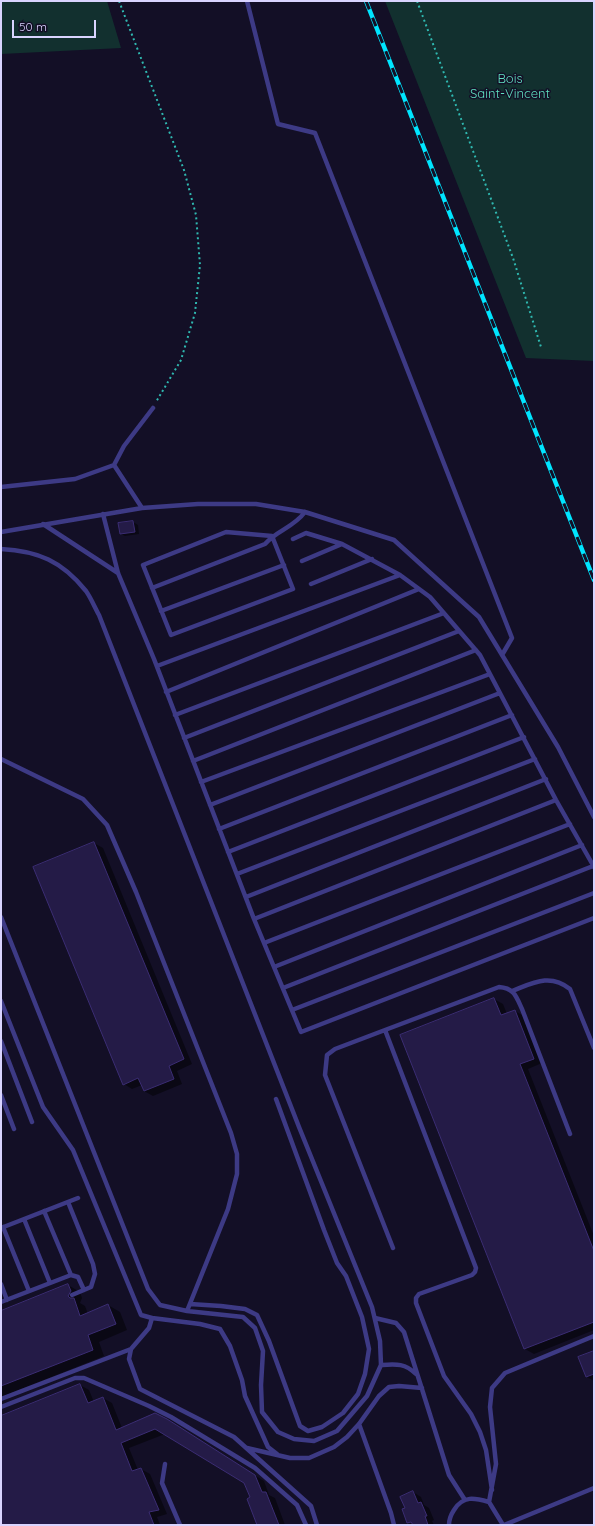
<!DOCTYPE html>
<style>
body{margin:0}
#map{position:relative;width:595px;height:1526px;overflow:hidden;background:#130f26;font-family:Quicksand,sans-serif}
canvas{display:block}
.frame{position:absolute;inset:0;border:2px solid #d9d4ff;pointer-events:none}
.scale{position:absolute;left:12px;top:20px;width:84px;height:18px;box-sizing:border-box;border:2px solid #d9d4ff;border-top:0;padding-left:5px;font-size:12px;line-height:14px;white-space:nowrap;color:#d9d4ff;-webkit-text-stroke:3px #130f26;paint-order:stroke}
</style>
<div id="map">
<canvas width="595" height="1526"></canvas>
<div class="frame"></div>
<div class="scale">50 m</div>
</div>
<script>
const ctx = document.querySelector('canvas').getContext('2d');
ctx.lineJoin = 'round';
function paint(path, color) {
  ctx.fillStyle = color;
  ctx.fill(path, 'evenodd');
}
function trace(path, color, width, dash) {
  ctx.strokeStyle = color;
  ctx.lineWidth = width;
  ctx.lineCap = dash ? 'butt' : 'round';
  ctx.setLineDash(dash || []);
  ctx.stroke(path);
}
function label(font, color, halo, rows, align = 'center') {
  ctx.font = font + ' Quicksand,sans-serif';
  ctx.lineWidth = 3;
  ctx.setLineDash([]);
  ctx.textBaseline = 'middle';
  ctx.strokeStyle = halo;
  ctx.fillStyle = color;
  for (const [text, x, y, turn = 0] of rows) {
    ctx.save();
    ctx.translate(x, y);
    ctx.rotate((+turn || 0) * Math.PI / 180);
    ctx.textAlign = isNaN(turn) ? turn : align;
    if (halo) ctx.strokeText(text, 0, 0);
    ctx.fillText(text, 0, 0);
    ctx.restore();
  }
}
paint(new Path2D(`
 M1,1H107L121,48L1,54Z
 M385,1H594V361L526,358Z`), '#12302f');
paint(new Path2D(`
 M133,522L138,525L139,534L125,536L121,534Z
 M94,843L103,848L192,1064L177,1071L182,1084L153,1096L144,1091L142,1085L132,1089L124,1084Z
 M494,999L503,1004L507,1014L515,1011L524,1016L542,1063L528,1069L594,1236V1330L534,1354L525,1349L402,1036Z
 M68,1285L80,1292L82,1298L80,1303L85,1306L88,1314L108,1305L120,1312L127,1330L99,1342L104,1356L1,1397V1312Z
 M594,1352V1381L587,1377Z
 M80,1385L89,1390L94,1402L103,1398L112,1403L122,1428L176,1426L264,1481L269,1495L275,1498L285,1525H258L251,1497L245,1482L165,1434L129,1448L138,1470L141,1469L150,1474L167,1514L157,1517L160,1525H1V1417Z
 M413,1492L421,1497L424,1505L429,1508L434,1520L432,1521L434,1525H413L408,1522L407,1509Z`), '#0007');
const building = new Path2D(`
 M133,521L135,532L120,534L118,523Z
 M94,842L184,1059L169,1066L174,1079L144,1091L138,1078L123,1085L33,867Z
 M494,998L501,1015L515,1010L534,1059L520,1064L594,1251V1322L524,1349L400,1035Z
 M68,1284L71,1291L68,1296L70,1298H74L80,1316L108,1304L116,1324L88,1335L93,1350L1,1386V1311Z
 M594,1351V1374L586,1377L578,1357Z
 M80,1384L88,1403L103,1397L116,1430L155,1413L167,1419L255,1475L262,1492H266L279,1525H257L247,1499L250,1497L244,1483L155,1429L121,1443L132,1471L141,1468L159,1510L149,1512L154,1525H1V1416Z
 M413,1491L418,1503L421,1502L427,1516H425L428,1525H413L411,1522L407,1523L402,1509L405,1508L400,1497Z`);
paint(building, '#241b47');
trace(building, '#3b2d73', 1);
trace(new Path2D(`
 M119,1L184,170L196,215L200,265L195,313L181,360L156,402
 M417,1L513,258L541,347`), '#2fb8b0', 2, [2, 3]);
trace(new Path2D(`
 M247,1L278,124L315,133L512,638L502,655
 M114,465L124,446L153,408
 M1,487L75,479L114,465L142,508
 M103,514L118,573L154,659L254,919L301,1032L594,918
 M43,524L118,573
 M1,532L142,508L198,504H256L305,512L394,540L479,617L558,747L594,817
 M226,532L272,536L293,589L171,635L143,565Z
 M293,539L306,533L342,544L400,575
 M1,549C38,551 62,561 86,591C91,598 95,608 99,615L299,1127L372,1307L380,1341L381,1365L367,1396L337,1431L314,1441L294,1439L278,1432L262,1412L261,1385L263,1351L255,1328L243,1317L187,1311L160,1305L148,1289L1,917
 M302,561L342,544
 M311,584L372,559
 M152,588L265,544C277,530 293,528 305,512
 M161,611L284,565
 M157,666L400,575L430,597L480,655L556,800L594,867
 M166,692L419,589
 M175,715L444,613
 M184,738L459,631
 M1,759L83,799L107,825L136,892L231,1133L237,1154V1174L228,1209L187,1311
 M193,761L476,650
 M201,782L490,674
 M210,805L500,693
 M219,829L512,715
 M228,852L524,737
 M237,874L535,759
 M246,897L546,779
 M254,919L556,800
 M264,943L570,824
 M274,967L582,845
 M283,988L593,866
 M512,991C533,983 550,973 570,989L594,1048
 M1,1001L43,1107L73,1150L141,1315L152,1318
 M292,1010L594,893
 M385,1030L335,1049L327,1055L325,1075L393,1248
 M1,1041L32,1122
 M1,1095L14,1129
 M68,1202L93,1264L95,1274L91,1287L72,1295
 M44,1211L71,1275
 M24,1219L50,1283
 M3,1227L29,1291
 M1,1228L78,1198
 M1,1284L7,1300
 M1,1302L71,1275L78,1277L84,1290
 M190,1304L221,1306L245,1309L257,1315L269,1341L300,1426L308,1431L322,1427L343,1413L358,1394L365,1374L369,1349L362,1317L346,1276L337,1263L324,1230L276,1099
 M375,1318L396,1323L404,1332L449,1475L465,1500
 M381,1365C396,1364 405,1363 416,1374
 M1,1399L131,1349
 M1,1407L75,1378H84L149,1406L171,1417L255,1468L297,1505L306,1525
 M359,1424L391,1513L394,1525
 M247,1448L290,1458H309L334,1447L347,1437L359,1424L379,1396L389,1387L399,1386L422,1388
 M277,1454L268,1447L245,1396L242,1380L230,1346L220,1329L200,1324L152,1318L149,1328L131,1349L129,1359L140,1389L234,1437L311,1506L317,1525
 M165,1464L162,1483L180,1525
 M492,1490L486,1450L480,1432L471,1414L444,1376L416,1303V1298L419,1294L472,1275L475,1272L476,1268L385,1030L499,987C514,988 516,996 522,1009L570,1134
 M489,1502L496,1464L490,1407L492,1388L505,1373L594,1336
 M449,1525C449,1519 450,1516 454,1510C463,1495 475,1498 489,1502L503,1525
 M504,1525L594,1488`), '#3d3a85', 4.5);
const rail = new Path2D(`
 M366,1L594,580`);
trace(rail, '#00e5ff', 4.5);
trace(rail, '#130f26', 3, [9]);
label('13px', '#5fe0c0', '#130f26', [
 ["Bois",510,79],
 ["Saint-Vincent",510,94]
]);
</script>
